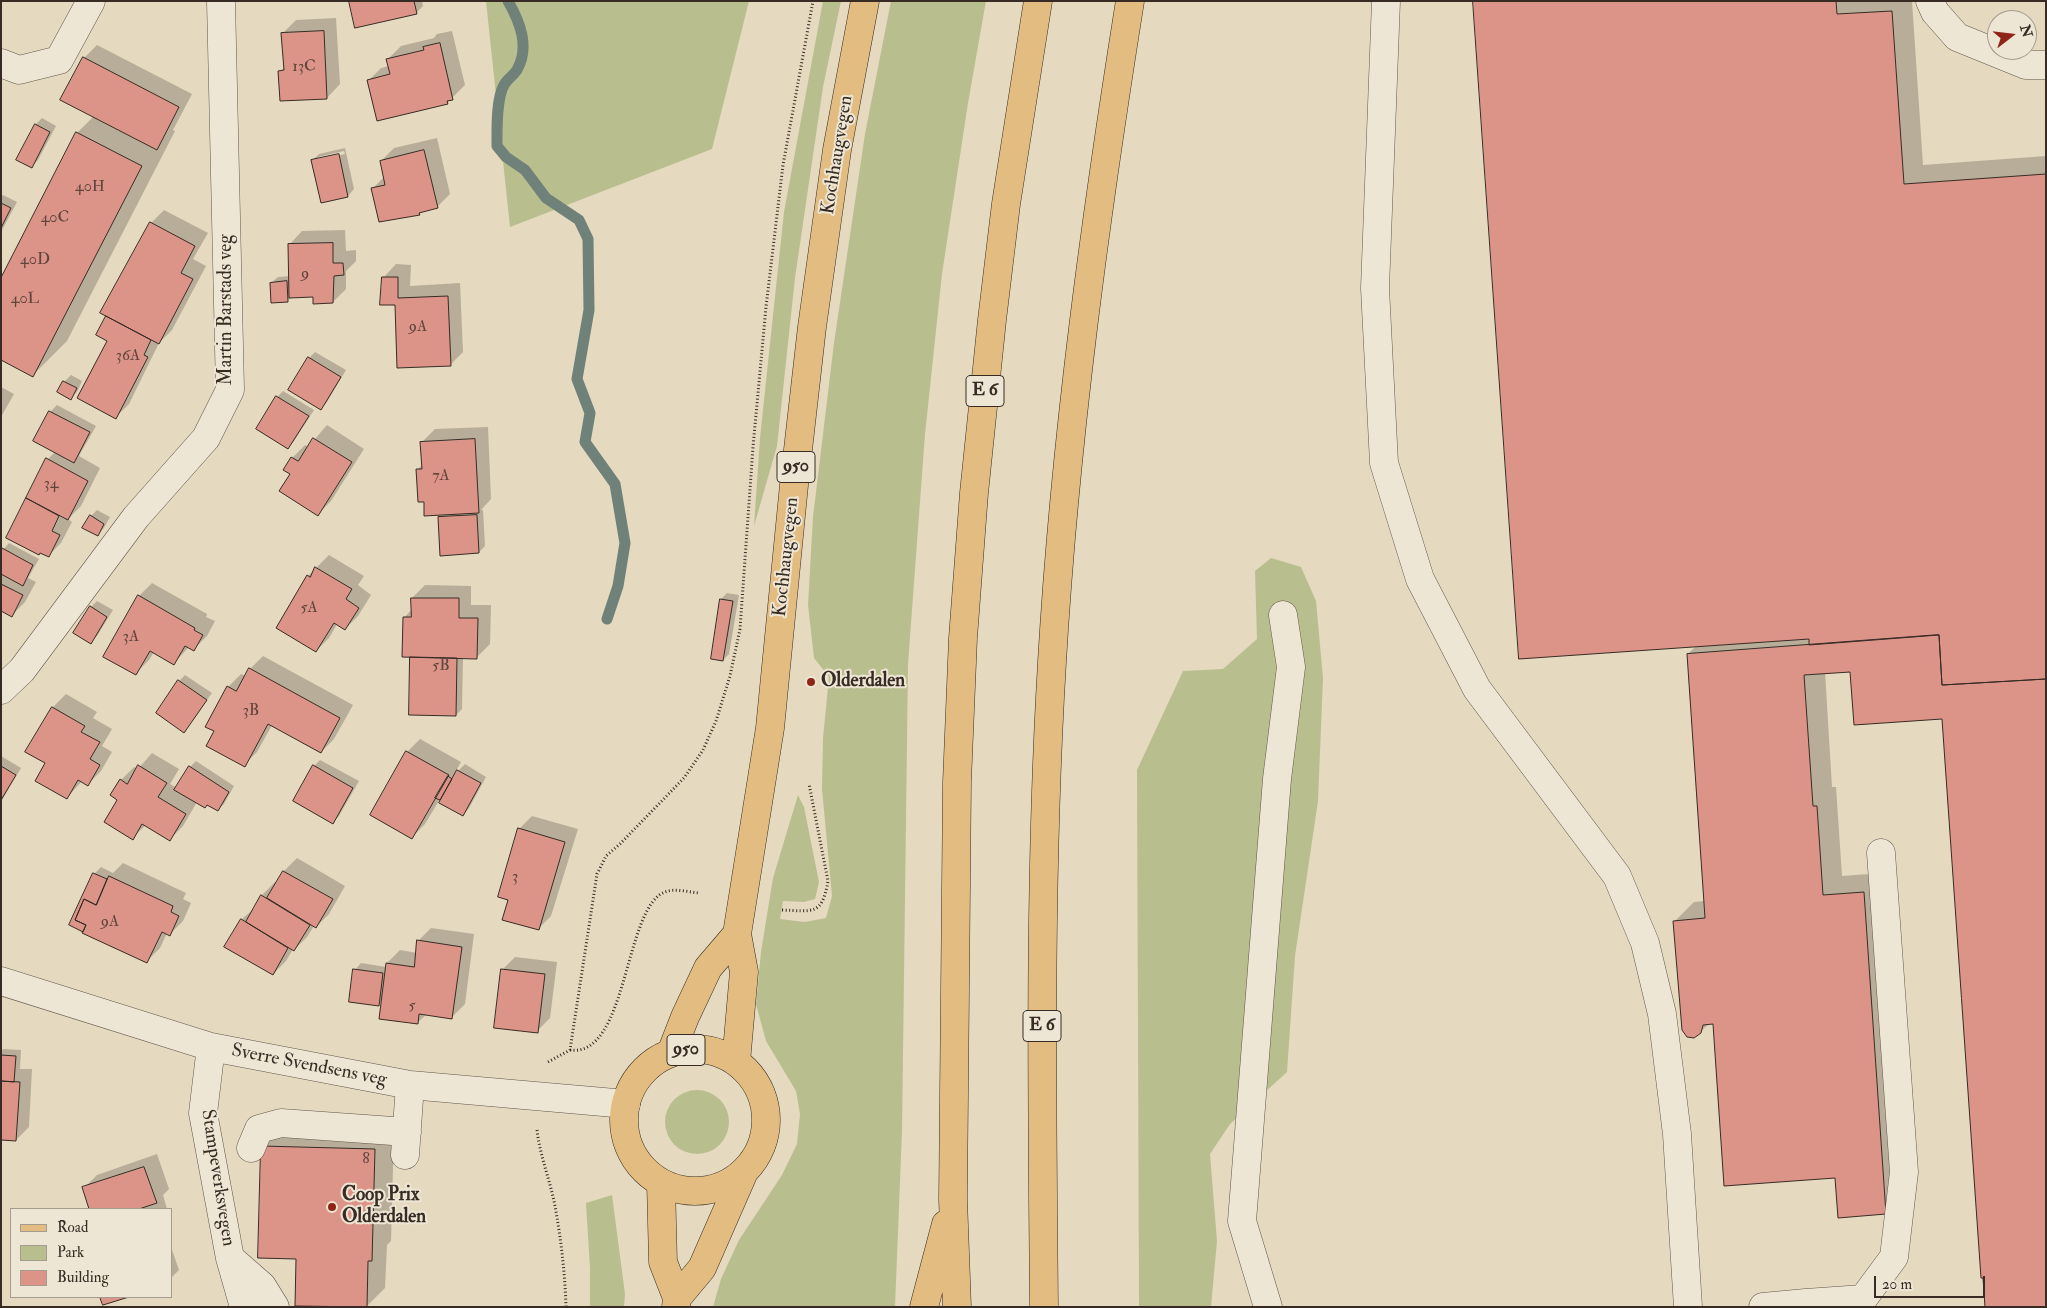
<!DOCTYPE html>
<style>
body{margin:0}
#map{position:relative;width:2047px;height:1308px;overflow:hidden;background:#e5d9bf;font-family:"IM FELL Double Pica",serif}
canvas{display:block}
.frame{position:absolute;inset:0;border:2px solid #372b24;pointer-events:none}
.legend{position:absolute;left:10px;top:1208px;width:162px;height:90px;box-sizing:border-box;background:#eee6d5;border:1px solid #a59b8e;margin:0;padding:6px 9px;list-style:none;font-size:15px;color:#372b24}
.legend li{display:flex;align-items:center;gap:10px;height:25px}
.legend b{width:25px;border:1px solid #a59b8e}
.north{position:absolute;left:1987px;top:10px;width:50px;height:50px;box-sizing:border-box;background:#eee6d5;border:1px solid #a59b8e;border-radius:50%;rotate:74deg;font-size:14px;font-weight:700;line-height:20px;text-align:center;color:#372b24}
.north::after{content:'';display:block;margin:auto;width:18px;height:22px;background:#8f2418;clip-path:polygon(50% 0,100% 100%,50% 72%,0 100%)}
.scale{position:absolute;left:1874px;top:1276px;width:111px;height:22px;box-sizing:border-box;border:2px solid #372b24;border-top:0;padding-left:6px;font-size:15px;line-height:18px;white-space:nowrap;color:#372b24;-webkit-text-stroke:4px #eee6d5;paint-order:stroke}
</style>
<div id="map">
<canvas width="2047" height="1308"></canvas>
<div class="frame"></div>
<ul class="legend">
<li><b style="height:6px;background:#e2bc80"></b>Road</li>
<li><b style="height:14px;background:#b9be8f"></b>Park</li>
<li><b style="height:14px;background:#dd9488"></b>Building</li>
</ul>
<div class="north">N</div>
<div class="scale">20 m</div>
</div>
<script>
const ctx = document.querySelector('canvas').getContext('2d');
ctx.lineJoin = 'round';
function paint(path, color) {
  ctx.fillStyle = color;
  ctx.fill(path, 'evenodd');
}
function trace(path, color, width, dash) {
  ctx.strokeStyle = color;
  ctx.lineWidth = width;
  ctx.lineCap = dash ? 'butt' : 'round';
  ctx.setLineDash(dash || []);
  ctx.stroke(path);
}
function label(font, color, halo, rows, align = 'center') {
  ctx.font = font + ' "IM FELL Double Pica",serif';
  ctx.lineWidth = 4;
  ctx.setLineDash([]);
  ctx.textBaseline = 'middle';
  ctx.strokeStyle = halo;
  ctx.fillStyle = color;
  for (const [text, x, y, turn = 0] of rows) {
    ctx.save();
    ctx.translate(x, y);
    ctx.rotate((+turn || 0) * Math.PI / 180);
    ctx.textAlign = isNaN(turn) ? turn : align;
    if (halo) ctx.strokeText(text, 0, 0);
    ctx.fillText(text, 0, 0);
    ctx.restore();
  }
}
paint(new Path2D(`
 M486,1H749L712,149L510,227Z
 M823,1H841L823,87L795,278L777,446L754,526L760,438L784,212Z
 M891,1H986L968,103L942,274L925,434L908,664L902,1131L895,1307H713L721,1279L739,1240L782,1175L797,1144L800,1114L796,1091L766,1041L756,1004L761,952L773,878L798,795L804,807L819,882L815,899L804,902L783,901L780,919L805,922L826,918L832,896L822,789L823,738L829,677L814,658L808,605L813,517L834,343L865,134Z
 M1271,558L1301,567L1316,601L1323,678L1318,801L1295,956L1287,1072L1230,1124L1210,1154L1217,1241L1211,1307H1139L1137,770L1183,671L1223,669L1257,639L1255,571Z
 M665 1122a32 32 0 1 1 64 0a32 32 0 1 1-64 0Z
 M612,1195L625,1294L624,1307H590V1268L586,1203Z`), '#b9be8f');
paint(new Path2D(`
 M350,1H422L423,6L416,13Z
 M1474,1H1912L1923,165L2046,156V1307L1943,718L1852,670L1825,672L1832,787H1836L1842,876L1883,873L1905,1194L1885,1213L1836,1177L1714,1023H1710L1700,1032L1675,921L1694,902L1705,901L1688,654L1697,645Z
 M336,18L340,84L327,98L280,72L285,67L283,33L296,20Z
 M452,31L465,85L447,103L368,81L381,68L389,66L388,59L401,46L434,38L437,34Z
 M97,45L192,94L173,130L175,131L67,341L33,375L77,133L94,116L84,58Z
 M42,118L56,126L38,160L32,166L36,124Z
 M437,138L450,194L437,207L422,211L419,214L372,189L385,176L381,161L394,148Z
 M345,148L354,189L348,196L313,160L319,154ZM344,151L345,154L318,160V157Z
 M3,195L17,202L1,232V197Z
 M164,210L208,233L193,259L206,266L172,330L159,343L129,404L116,417L109,340L151,223Z
 M345,230L346,251L356,250V261L346,271V289L333,302L315,296L292,297L288,300L271,283L278,277L290,276L289,245L302,231Z
 M396,264L411,265L410,286L460,283L463,352L450,365L396,303L383,278Z
 M315,352L346,370L327,402L321,409L309,358Z
 M71,375L82,381L77,392L71,398L59,392L64,382Z
 M1,387L14,394L1,417Z
 M283,391L314,410L294,441L288,448L277,397Z
 M57,405L96,426L79,456L100,468L81,506L68,519L72,522L61,543L48,556L7,537L48,459L55,452L35,441L50,412Z
 M327,425L364,449L331,501L318,514L291,474L284,469L292,458L305,445L308,447Z
 M488,427L491,499L481,510H483L485,546L479,552L439,518L443,514L425,501L417,470L423,464L422,442L435,429Z
 M97,510L110,517L104,528L97,535L91,516Z
 M9,543L39,559L28,578L36,582L25,602L12,615L1,610V552Z
 M329,555L364,576L358,585L371,595L358,616L345,629L337,624L329,638L316,651L308,576Z
 M152,583L207,614L206,617L215,621L207,636L194,649L189,647L174,663L154,652L149,660L136,673L139,596Z
 M425,585L471,586V605H491L490,644L477,657H463L462,709L456,715L412,656L404,618L412,609V598Z
 M727,593L739,595L729,654L723,660L721,599Z
 M97,601L113,610L97,636L90,642L91,607Z
 M263,656L353,705L334,739L321,752L272,725L257,752L244,765L216,731L228,687L241,674L246,676L250,669Z
 M185,675L212,693L184,731L179,681Z
 M66,694L97,712L93,718L112,729L102,746L112,752L101,771L88,784L82,781L67,798L47,763L27,751L53,707Z
 M420,739L461,762L454,775L465,764L486,777L469,808L463,815L440,799L425,824L412,837L407,752Z
 M152,753L179,769L170,784L177,788L190,767L196,761L234,786L224,804L217,810L208,804L197,802L183,826L170,839L146,825L132,838L119,800L121,780L134,767L138,769Z
 M1,756L21,768L1,802Z
 M320,760L359,781L339,816L333,822L314,766Z
 M532,816L578,829L551,916L538,929L510,899L519,829Z
 M297,858L345,886L329,914L316,927L314,926L307,937L294,950L293,949L286,961L273,974L242,919L256,907L262,895L275,882L277,883L284,871Z
 M123,863L186,893L183,899L191,903L183,921L170,934L167,933L160,948L147,961L71,925L94,874L101,867L113,873Z
 M431,928L474,934L465,1004L452,1017L427,1014L417,1023L382,1001L378,1005L355,970L361,963L386,967L387,963L400,950L417,953L418,941Z
 M515,957L557,962L550,1018L537,1031L502,970Z
 M4,1049L21,1050L20,1069H32L29,1127L16,1140L1,1139V1050Z
 M281,1127L394,1130L391,1241L387,1245L385,1288L366,1307L298,1258L262,1146Z
 M157,1154L169,1189L163,1195L167,1209H91L84,1188L97,1175Z
 M171,1247L179,1270L171,1278Z`), '#0003');
trace(new Path2D(`
 M508,1C520,22 530,47 517,70C513,76 507,79 504,85C496,99 497,130 497,146L506,157L525,170L546,198L579,220L588,239L589,310L577,379L590,413L585,442L615,484L625,543L618,586L607,619`), '#70817a', 11);
const building = new Path2D(`
 M349,1H414L417,14L355,28Z
 M1473,1H1836L1837,14L1892,11L1904,184L2046,174V679L1942,685L1939,635L1809,645V639L1519,659Z
 M324,31L327,99L280,101L278,71L284,70L281,33Z
 M440,43L453,100L447,101L448,104L377,121L367,80L390,74L386,59L424,50L423,47Z
 M83,57L179,107L157,150L60,100Z
 M35,124L50,132L32,168L16,160Z
 M76,132L142,166L33,377L1,360V278Z
 M424,150L438,208L419,213L420,215L379,222L371,188L385,185L380,161Z
 M339,154L348,197L321,203L311,160Z
 M1,203L11,208L1,228Z
 M150,222L195,246L181,273L193,279L159,344L100,313Z
 M333,243V263H343L344,275L334,276L333,303L313,304V297L289,298L288,244Z
 M382,277H398V298L448,296L451,366L397,368L395,305H380Z
 M287,281L288,302L271,303L270,283Z
 M106,316L151,340L144,355L148,357L116,419L77,398L107,341L96,335Z
 M308,357L341,377L321,410L288,390Z
 M63,381L77,388L71,400L57,392Z
 M276,396L309,416L288,449L256,429Z
 M49,411L90,432L74,463L33,441Z
 M313,438L352,462L318,516L279,491L290,474L283,470L291,457L298,461Z
 M475,439L479,513L424,516V502H418L416,469H422L420,442Z
 M46,458L88,481L68,520L26,498Z
 M26,498L59,516L52,531L60,535L49,557L40,553L39,555L6,538Z
 M90,515L104,524L98,536L82,528Z
 M477,515L479,553L440,556L438,517Z
 M2,548L33,565L23,586L1,574Z
 M315,567L352,589L346,599L359,608L345,630L334,623L316,652L276,628L307,575L310,577Z
 M1,584L23,595L12,617L1,611Z
 M138,595L195,628L194,630L203,635L194,651L185,646L174,665L150,651L136,675L103,657Z
 M411,598H459V618H478L477,659L402,657L403,617H411Z
 M720,599L733,601L723,661L711,659Z
 M90,606L107,617L91,644L73,633Z
 M1939,635L1942,685L2046,679V1307H1985L1983,1278H1981L1942,719L1854,725L1850,672L1804,675L1813,806H1817L1823,895L1864,892L1886,1214L1838,1218L1835,1178L1724,1186L1713,1024L1703,1025L1701,1033L1694,1038L1687,1037L1682,1030L1673,921L1705,918L1687,654Z
 M410,657L457,658L456,716L409,715Z
 M249,668L340,718L321,753L268,724L245,767L206,746L214,731L205,727L227,686L236,691Z
 M178,680L207,700L184,733L156,713Z
 M52,707L85,726L81,732L100,742L90,759L100,765L88,786L78,780L67,799L35,781L45,763L25,752Z
 M406,751L449,775L412,839L370,815Z
 M138,765L167,783L158,797L186,814L170,841L142,824L133,840L104,822L117,800L110,795L120,779L127,784Z
 M313,765L353,788L333,824L293,801Z
 M1,766L16,775L1,800Z
 M189,766L229,792L218,811L207,805L205,808L174,790Z
 M457,770L481,783L463,816L439,803Z
 M448,776L452,779L440,800L435,798Z
 M518,828L565,842L539,930L502,920L508,900L498,897Z
 M283,871L333,899L316,928L267,898Z
 M93,873L107,879L96,905L84,899L75,920L86,925L83,932L69,925Z
 M109,876L173,906L171,912L179,916L170,936L162,932L147,963L82,933L86,925L75,920L84,899L96,905Z
 M261,895L310,925L294,951L246,922Z
 M241,919L288,948L273,975L224,947Z
 M417,940L462,947L452,1019L419,1014L418,1024L379,1019L386,963L414,967Z
 M353,969L383,973L379,1006L349,1002Z
 M501,969L545,974L538,1033L494,1028Z
 M1,1055L16,1056L14,1082L1,1081Z
 M1,1081L20,1082L16,1141L1,1140Z
 M261,1146L375,1149L372,1261H368L367,1307L295,1306L296,1259L258,1258Z
 M144,1167L157,1203L139,1209H89L82,1187Z
 M100,1297H129L103,1305Z`);
paint(building, '#dd9488');
trace(building, '#372b24', 1);
const minor = new Path2D(`
 M1386,1L1375,288L1384,463L1420,579L1477,689L1617,876L1645,943L1662,1014L1677,1134L1688,1307
 M1930,1L1935,12L1957,37L2026,65H2046
 M1,63L19,70L59,60L91,1
 M1,690L22,670L136,517L206,438L230,390L221,1
 M1,981L211,1047L410,1085L626,1104
 M211,1047L203,1113L230,1258L244,1307
 M251,1148L259,1129L281,1123L407,1132
 M405,1155L410,1085
 M230,1258L262,1286L275,1307
 M1806,1303L1863,1299L1894,1257L1904,1172L1881,853
 M1268,1307L1242,1221L1277,779L1291,667L1283,615
 M1763,1307L1806,1303V1307`);
const major = new Path2D(`
 M624 1120a71 71 0 1 1 142 0a71 71 0 1 1-142 0Z
 M671,1053L685,1017L708,968L737,934
 M736,1062L744,972L737,934L770,728L794,485L812,327L837,150L865,1
 M661,1183L663,1262L677,1298L676,1307
 M677,1298L702,1268L744,1172`);
const highway = new Path2D(`
 M924,1307L946,1224
 M957,1307L953,1199L957,782L963,638L974,493L992,320L1006,204L1038,1
 M1044,1307C1042,1091 1039,877 1052,662C1065,440 1095,220 1130,1`);
trace(minor, '#62564b', 29);
trace(major, '#372b24', 29);
trace(highway, '#372b24', 29);
trace(new Path2D(`
 M782,910C813,911 822,916 828,881L809,784
 M570,1050C628,1058 624,907 665,892C675,888 688,892 699,893
 M548,1062L570,1050L597,874L606,856L620,844L684,778L703,750L716,721L730,676L740,629L753,447L766,307L783,165L813,1
 M537,1130C540,1156 550,1180 555,1206C561,1239 565,1273 566,1307`), '#372b24', 3, [1, 2.5]);
trace(minor, '#eee6d5', 28);
trace(major, '#e2bc80', 28);
trace(highway, '#e2bc80', 28);
for (const [x, y, r, color] of [
 [811,682,5,"#8f2418"],
 [332,1207,5,"#8f2418"]
]) {
  const dot = new Path2D();
  dot.arc(x, y, r, 0, 2 * Math.PI);
  ctx.fillStyle = color;
  ctx.fill(dot);
  trace(dot, '#eee6d5', 2);
}
label('16px', '#60453d', null, [
 ["13C",304,68],
 ["40H",90,188],
 ["40C",55,219],
 ["40D",35,261],
 ["9",305,275],
 ["40L",25,300],
 ["9A",418,328],
 ["36A",128,357],
 ["7A",441,477],
 ["34",51,485],
 ["5A",309,609],
 ["3A",131,638],
 ["5B",441,667],
 ["3B",251,712],
 ["3",515,878],
 ["9A",110,923],
 ["5",412,1007],
 ["8",366,1160]
]);
for (const [x, y, w] of [
 [985,391,38],
 [796,467,38],
 [1042,1026,38],
 [686,1050,38]
]) {
  const box = new Path2D();
  box.roundRect(x - w / 2, y - 15.5, w, 31, 4);
  ctx.fillStyle = '#eee6d5';
  ctx.fill(box);
  trace(box, '#372b24', 1);
}
label('bold 18px', '#372b24', null, [
 ["E 6",985,391],
 ["950",796,467],
 ["E 6",1042,1026],
 ["950",686,1050]
]);
label('19px', '#372b24', '#eee6d5', [
 ["Kochhaugvegen",838,155,-81],
 ["Martin Barstads veg",227,310,-90],
 ["Kochhaugvegen",787,557,-84],
 ["Sverre Svendsens veg",309,1066,11],
 ["Stampeverksvegen",217,1178,81]
]);
label('bold 19px', '#372b24', '#eee6d5', [
 ["Olderdalen",821,682],
 ["Coop Prix",342,1196],
 ["Olderdalen",342,1218]
], 'left');
</script>
